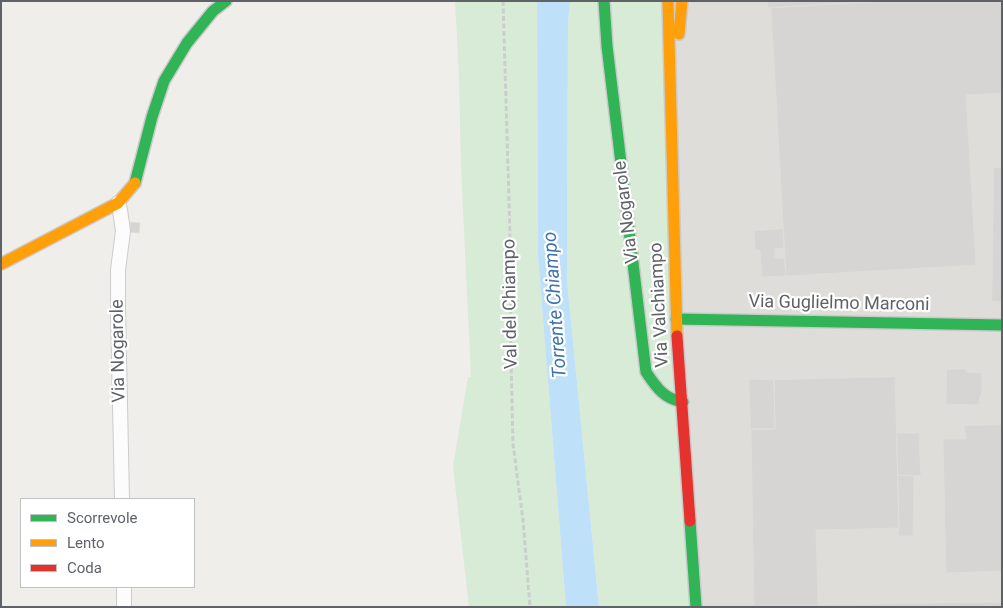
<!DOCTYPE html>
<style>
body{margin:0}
#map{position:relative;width:1003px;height:608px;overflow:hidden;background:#efeeea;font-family:Roboto,sans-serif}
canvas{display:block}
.frame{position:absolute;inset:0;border:2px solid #5f6368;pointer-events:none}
.legend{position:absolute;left:20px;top:498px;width:175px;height:90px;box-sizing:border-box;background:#fff;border:1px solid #bfc1c3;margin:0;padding:6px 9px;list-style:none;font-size:15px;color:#5f6368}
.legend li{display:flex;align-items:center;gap:10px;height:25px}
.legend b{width:25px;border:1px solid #bfc1c3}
</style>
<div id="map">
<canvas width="1003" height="608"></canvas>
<div class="frame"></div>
<ul class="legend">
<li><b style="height:6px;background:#30b455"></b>Scorrevole</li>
<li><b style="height:6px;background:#ff9f0a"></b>Lento</li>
<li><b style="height:6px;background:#e5322d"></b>Coda</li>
</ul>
</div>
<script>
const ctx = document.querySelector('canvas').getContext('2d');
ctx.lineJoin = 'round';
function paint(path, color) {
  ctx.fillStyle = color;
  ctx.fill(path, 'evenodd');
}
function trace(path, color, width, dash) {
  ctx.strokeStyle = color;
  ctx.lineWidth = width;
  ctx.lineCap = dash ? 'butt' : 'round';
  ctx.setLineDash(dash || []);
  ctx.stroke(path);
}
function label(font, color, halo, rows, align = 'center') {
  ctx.font = font + ' Roboto,sans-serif';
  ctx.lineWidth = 4.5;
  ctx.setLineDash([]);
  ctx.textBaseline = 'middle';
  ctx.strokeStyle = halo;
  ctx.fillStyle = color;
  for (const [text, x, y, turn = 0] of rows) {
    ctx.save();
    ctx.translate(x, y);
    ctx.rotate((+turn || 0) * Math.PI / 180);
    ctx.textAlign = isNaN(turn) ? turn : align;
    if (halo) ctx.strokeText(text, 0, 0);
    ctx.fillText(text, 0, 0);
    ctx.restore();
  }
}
paint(new Path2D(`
 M663,1H1002V607H698Z`), '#dfddda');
paint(new Path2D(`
 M455,1H537L538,256L566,607H469L453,466L468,377H471L461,167L459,77Z
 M570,1H663L698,607H599L567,281L568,22Z`), '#d8ebd6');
paint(new Path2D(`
 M537,1H570L568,22L567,281L599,607H566L538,256Z`), '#bfe0f9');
const building = new Path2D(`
 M768,1H882L768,8Z
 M882,1H1002V93L966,95L976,265L786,276L771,8Z
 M994,167L1002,168V302L992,301Z
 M131,222L140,223L139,233L130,232Z
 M783,229L784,249L775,248V258H784L786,276L762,277L760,250H755L754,231Z
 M947,369H966L967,372L982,373V395L980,396L979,405L946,404Z
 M895,377L899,528L816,530L818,605L1002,602V607H754L751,429H775L774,380Z
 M749,379L774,380L775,429H751Z
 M1002,425V571L946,573L943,439H966L964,426Z
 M897,433H919L921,476L898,475Z
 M898,475L914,476L913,536H898L899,528Z`);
paint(building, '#d6d5d3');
trace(building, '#deddd9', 1);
const street = new Path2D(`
 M118,203L120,210L123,231L118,270V309L122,499
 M124,587V607`);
const fast = new Path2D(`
 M604,1L607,46L646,372C656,387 664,399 683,402
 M135,183L152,117L164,81L187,43L213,11L226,1
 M676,319L1002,325
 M690,521L696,607`);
const slow = new Path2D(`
 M668,1L677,336
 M679,34L682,1
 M1,264L118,203L135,183`);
const jam = new Path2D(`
 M677,336L690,521`);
trace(street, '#cbcccc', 16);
trace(fast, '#cacacb', 14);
trace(slow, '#cacacb', 14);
trace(jam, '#cacacb', 14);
trace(new Path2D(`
 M503,1L510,234L511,360L513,444L523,520L530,607`), '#cacfcc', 3, [5, 2.5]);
trace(street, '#fdfcfc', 14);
trace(fast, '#30b455', 11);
trace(slow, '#ff9f0a', 11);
trace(jam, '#e5322d', 11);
label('18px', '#5f6368', '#fff', [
 ["Via Nogarole",627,212,-97],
 ["Val del Chiampo",511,304,-91],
 ["Via Guglielmo Marconi",839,304,1],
 ["Via Valchiampo",660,305,-93],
 ["Via Nogarole",119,351,-91]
]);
label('italic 19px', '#4174aa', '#fff', [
 ["Torrente Chiampo",556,305,-94]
]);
</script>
